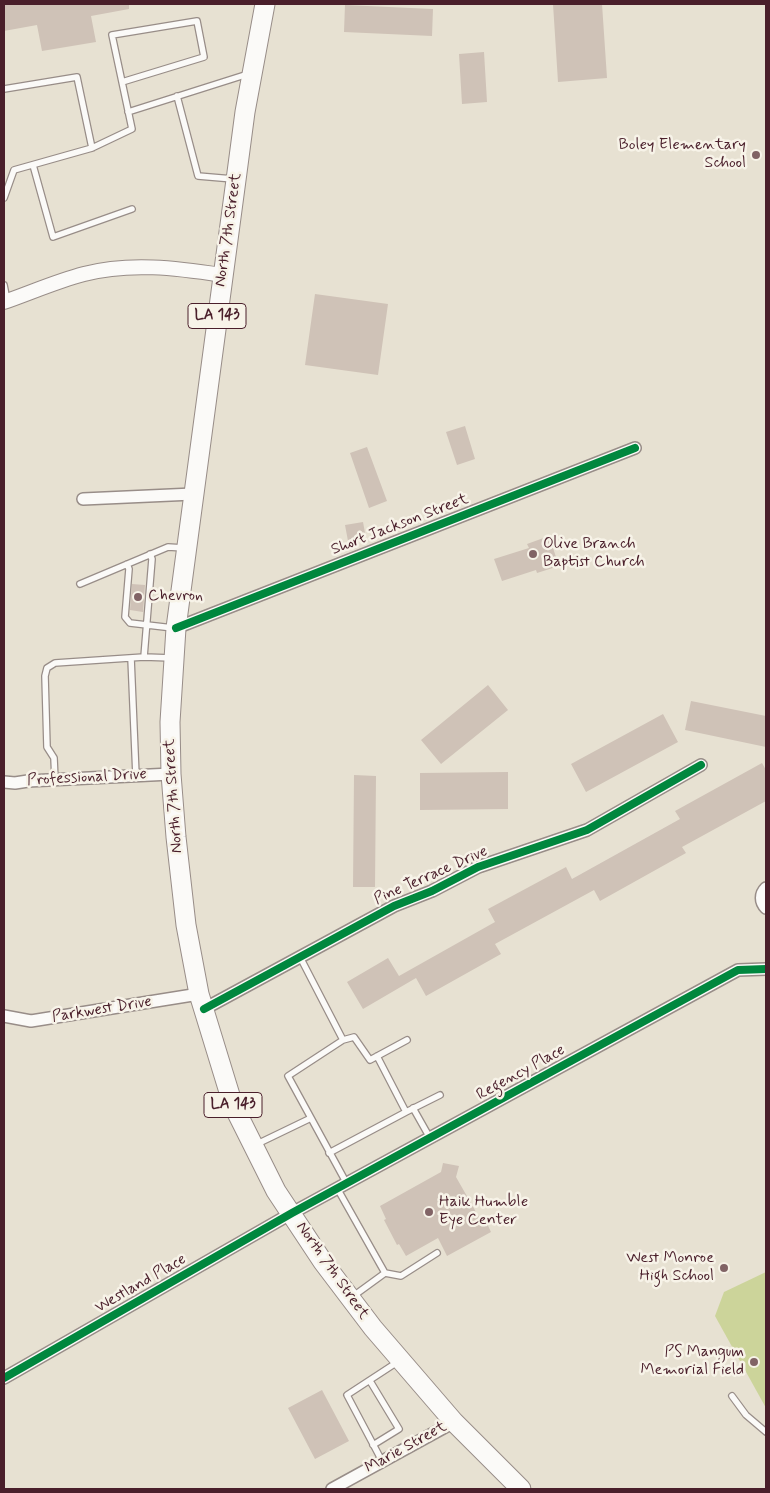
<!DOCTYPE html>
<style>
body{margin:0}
#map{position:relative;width:770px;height:1493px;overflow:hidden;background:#e7e1d2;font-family:Mynerve,sans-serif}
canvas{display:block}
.frame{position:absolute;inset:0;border:5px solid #4a1f2b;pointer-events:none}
</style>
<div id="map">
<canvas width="770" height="1493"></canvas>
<div class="frame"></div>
</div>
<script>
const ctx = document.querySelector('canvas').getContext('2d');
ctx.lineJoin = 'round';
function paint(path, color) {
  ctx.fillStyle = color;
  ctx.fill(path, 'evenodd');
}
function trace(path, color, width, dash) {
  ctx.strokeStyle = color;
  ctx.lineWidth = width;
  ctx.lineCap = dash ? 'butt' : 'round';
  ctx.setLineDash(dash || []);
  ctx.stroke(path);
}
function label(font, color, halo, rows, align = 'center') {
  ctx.font = font + ' Mynerve,sans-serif';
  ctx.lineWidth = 5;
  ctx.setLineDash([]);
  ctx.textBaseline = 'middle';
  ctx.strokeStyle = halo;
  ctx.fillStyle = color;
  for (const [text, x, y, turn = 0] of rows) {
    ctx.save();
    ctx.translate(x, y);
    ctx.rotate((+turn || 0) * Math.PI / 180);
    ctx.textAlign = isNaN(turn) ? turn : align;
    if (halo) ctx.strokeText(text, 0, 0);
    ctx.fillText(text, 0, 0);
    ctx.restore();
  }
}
paint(new Path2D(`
 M766,1272V1408L715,1316L724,1292Z`), '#ccd49a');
paint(new Path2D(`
 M4,4H129V9L91,16L96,42L42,51L37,25L4,31Z
 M553,4H602L607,78L558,82Z
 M345,5L433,9L432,36L344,32Z
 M484,52L487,102L462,104L459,54Z
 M315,294L388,304L378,375L305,365Z
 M465,426L475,459L457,465L446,432Z
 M367,447L387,501L369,508L350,453Z
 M363,522L366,538L348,541L345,525Z
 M549,536L559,566L537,573L536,570L502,581L494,559L529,548L527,544Z
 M132,584L145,585L143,612L130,610Z
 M488,685L508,710L441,764L421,740Z
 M691,701L766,716V747L685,730Z
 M663,714L678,742L586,792L571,764Z
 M762,763L766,770V801L682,847L686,853L600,901L594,890L495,944L501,954L426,996L416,978L363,1009L347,982L388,958L399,976L495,922L488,909L566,867L572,879L680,819L675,811Z
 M508,772V809L420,810V773Z
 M354,775L376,776L375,887H353Z
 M443,1163L459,1166L456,1177L480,1219L484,1217L491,1232L447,1256L438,1238L406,1256L399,1244L397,1245L384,1220L386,1219L380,1206L441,1172Z
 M322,1390L349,1441L315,1459L288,1408Z`), '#cfc2b7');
const service = new Path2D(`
 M4,89L77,77L92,148L14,170L4,198
 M177,96L198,176L233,179
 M128,112L248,74
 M92,148L132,129L112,35L197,21L204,57L122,82
 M33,165L53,237L132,209
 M4,285L7,300
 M127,564L129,569L125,617L130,623L173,628
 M80,584L168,547L184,548
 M144,657L152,559L150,554
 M131,658L136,776
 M55,780L54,758L47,747L45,676L47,668L55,663L144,657L172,658
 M343,1040L354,1037L370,1060L407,1040
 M377,1056L406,1112L440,1095
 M413,1108L430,1138
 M311,1118L347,1184
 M255,1145L311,1118L288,1076L343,1040L300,957
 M329,1153L406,1112
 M337,1188L385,1273
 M352,1297L385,1273L401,1276L437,1253
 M370,1381L399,1429L373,1445
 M732,1396L746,1415L766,1432
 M382,1461L347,1395L399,1361`);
const minor = new Path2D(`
 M83,499L193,494
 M176,628L635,448
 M4,782L15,783L28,781L171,774
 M766,888C760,894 760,902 766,908
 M204,1009L394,906L432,891L478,867L587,830L701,765
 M4,1016L31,1021L199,994
 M4,1378L292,1213L738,970L766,969
 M332,1489L454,1422`);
const tertiary = new Path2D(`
 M4,302C30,293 57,281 84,274C129,262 177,268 222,275`);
const primary = new Path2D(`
 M265,4L245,112L236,180L176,628L170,722L171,774L176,837L186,925L199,994L233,1105L276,1191L323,1262L373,1328L454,1422L521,1489`);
trace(service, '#988d88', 8);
trace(minor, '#988d88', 14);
trace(tertiary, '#988d88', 16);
trace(primary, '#988d88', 21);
trace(service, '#fbfaf8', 5.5);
trace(minor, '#fbfaf8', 11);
trace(tertiary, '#fbfaf8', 14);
trace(primary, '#fbfaf8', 19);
trace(new Path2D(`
 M176,628L635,448
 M204,1009L394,906L432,891L478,867L587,830L701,765
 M4,1378L292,1213L738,970L766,969`), '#00873e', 8);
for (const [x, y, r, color] of [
 [756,155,5,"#816365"],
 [533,554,5,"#816365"],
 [138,597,5,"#816365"],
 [429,1212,5,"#816365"],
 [724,1268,5,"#816365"],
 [754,1362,5,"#816365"]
]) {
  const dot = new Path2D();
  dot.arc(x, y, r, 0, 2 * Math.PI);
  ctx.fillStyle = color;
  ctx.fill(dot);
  trace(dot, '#f7f3e8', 2);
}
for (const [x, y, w] of [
 [217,316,58],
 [233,1105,58]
]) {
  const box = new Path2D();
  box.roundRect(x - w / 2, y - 12.5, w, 25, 4);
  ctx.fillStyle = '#f7f3e8';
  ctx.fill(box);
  trace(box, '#4a1f2b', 1);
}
label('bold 15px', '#4a1f2b', null, [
 ["LA 143",217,316],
 ["LA 143",233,1105]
]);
label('16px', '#4a1f2b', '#f7f3e8', [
 ["Boley Elementary",746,146],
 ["School",746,164],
 ["Olive Branch",543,545,"left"],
 ["Baptist Church",543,563,"left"],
 ["Chevron",148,597,"left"],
 ["Haik Humble",439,1203,"left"],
 ["Eye Center",439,1221,"left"],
 ["West Monroe",714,1259],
 ["High School",714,1277],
 ["PS Mangum",744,1353],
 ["Memorial Field",744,1371]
], 'right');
label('16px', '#4a1f2b', '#f7f3e8', [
 ["North 7th Street",229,230,-82],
 ["Short Jackson Street",400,525,-21],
 ["Professional Drive",87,778,-3],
 ["North 7th Street",174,796,-94],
 ["Pine Terrace Drive",431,876,-24],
 ["Parkwest Drive",102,1010,-9],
 ["Regency Place",521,1073,-29],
 ["North 7th Street",332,1271,55],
 ["Westland Place",141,1284,-30],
 ["Marie Street",406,1448,-29]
]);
</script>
